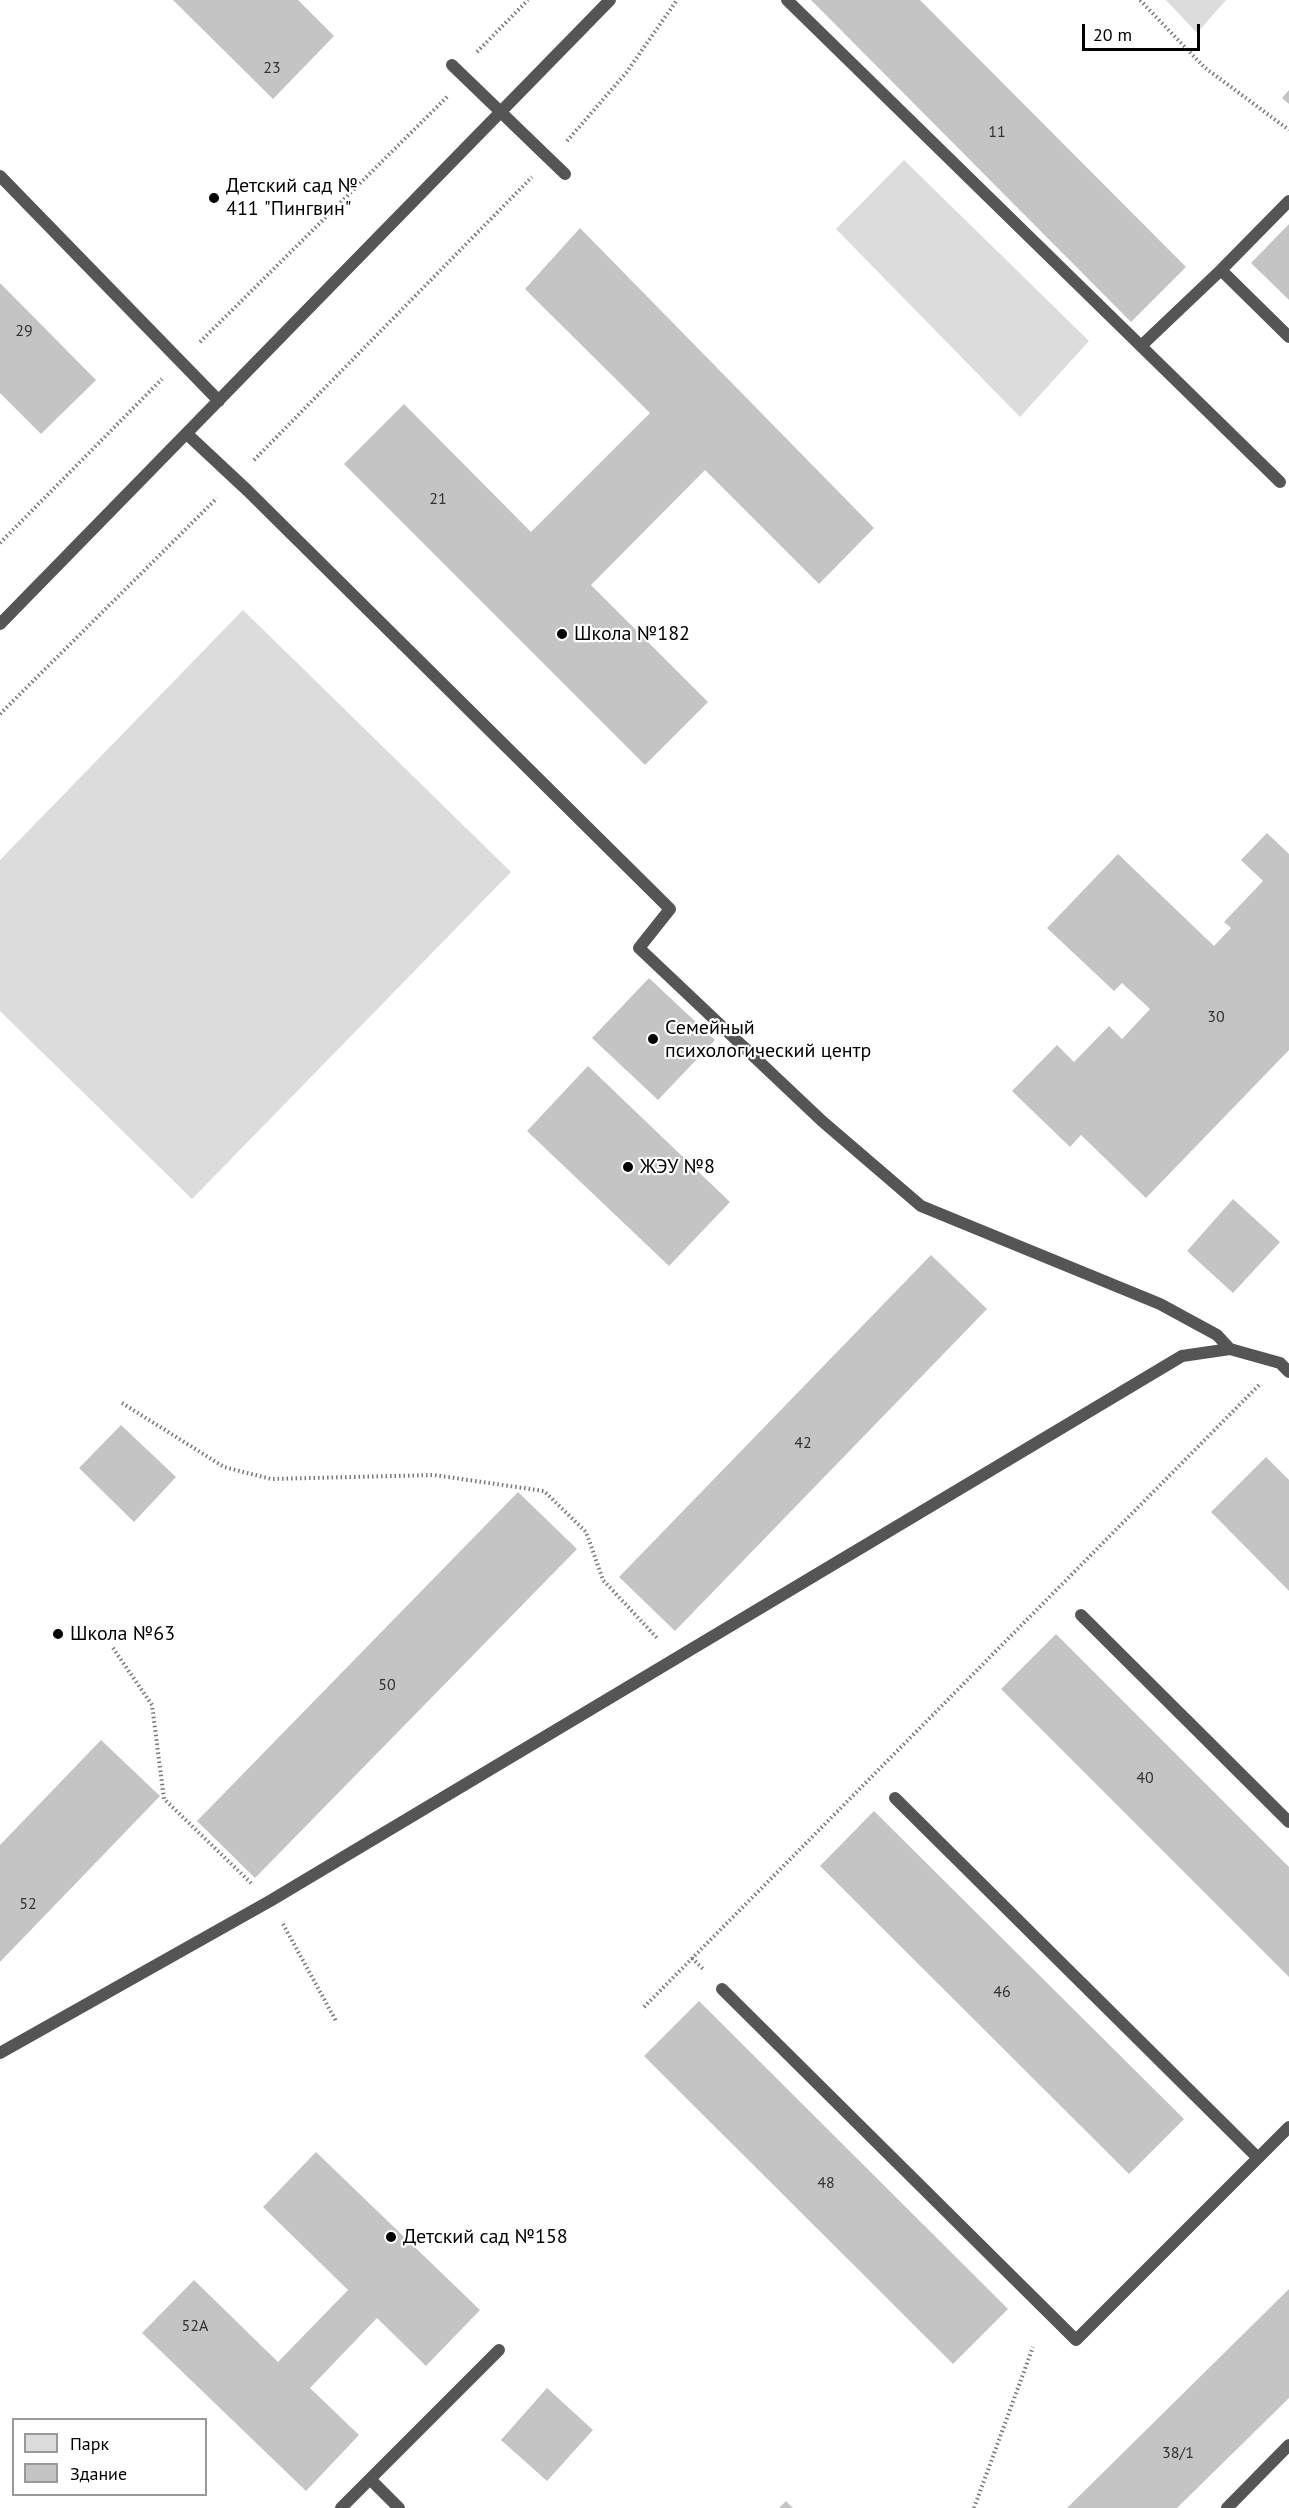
<!DOCTYPE html>
<meta charset="utf-8">
<style>
body{margin:0}
#map{position:relative;width:1289px;height:2508px;overflow:hidden;background:#fff;font-family:"PT Sans",sans-serif}
canvas{display:block}
.legend{position:absolute;left:12px;top:2418px;width:195px;height:78px;box-sizing:border-box;background:#fff;border:2px solid #999;margin:0;padding:8px 10px;list-style:none;font-size:18px;color:#000}
.legend li{display:flex;align-items:center;gap:12px;height:30px}
.legend b{width:30px;border:2px solid #999}
.scale{position:absolute;left:1082px;top:24px;width:118px;height:27px;box-sizing:border-box;border:3px solid #000;border-top:0;padding-left:8px;font-size:18px;line-height:21px;white-space:nowrap;color:#000;-webkit-text-stroke:4px #fff;paint-order:stroke}
</style>
<div id="map">
<canvas width="1289" height="2508"></canvas>
<ul class="legend">
<li><b style="height:16px;background:#dcdcdc"></b>Парк</li>
<li><b style="height:16px;background:#c4c4c4"></b>Здание</li>
</ul>
<div class="scale">20 m</div>
</div>
<script>
const ctx = document.querySelector('canvas').getContext('2d');
ctx.lineJoin = 'round';
function paint(path, color) {
  ctx.fillStyle = color;
  ctx.fill(path, 'evenodd');
}
function trace(path, color, width, dash) {
  ctx.strokeStyle = color;
  ctx.lineWidth = width;
  ctx.lineCap = dash ? 'butt' : 'round';
  ctx.setLineDash(dash || []);
  ctx.stroke(path);
}
function label(font, color, halo, rows, align = 'center') {
  ctx.font = font + ' "PT Sans",sans-serif';
  ctx.lineWidth = 4.5;
  ctx.setLineDash([]);
  ctx.textBaseline = 'middle';
  ctx.strokeStyle = halo;
  ctx.fillStyle = color;
  for (const [text, x, y, turn = 0] of rows) {
    ctx.save();
    ctx.translate(x, y);
    ctx.rotate((+turn || 0) * Math.PI / 180);
    ctx.textAlign = isNaN(turn) ? turn : align;
    if (halo) ctx.strokeText(text, 0, 0);
    ctx.fillText(text, 0, 0);
    ctx.restore();
  }
}
paint(new Path2D(`
 M1166,0H1226L1197,33Z
 M904,160L1089,341L1020,417L836,229Z
 M243,610L511,872L192,1199L0,1011V860Z`), '#dcdcdc');
paint(new Path2D(`
 M173,0H298L334,36L273,99Z
 M811,0H920L1186,267L1131,322Z
 M1289,90V104L1282,98Z
 M1289,224V300L1251,263Z
 M580,228L874,528L819,584L705,470L591,585L708,702L645,765L344,464L404,404L531,532L650,413L525,289Z
 M0,283L96,380L41,434L0,393Z
 M1267,833L1289,854V1050L1146,1198L1081,1135L1070,1147L1012,1091L1057,1045L1074,1062L1109,1026L1122,1039L1150,1009L1122,983L1114,991L1047,928L1118,854L1214,946L1231,928L1224,922L1263,881L1241,860Z
 M649,978L715,1040L658,1100L592,1038Z
 M588,1066L730,1202L669,1266L527,1131Z
 M1233,1199L1280,1242L1233,1293L1187,1251Z
 M931,1255L987,1309L675,1631L619,1577Z
 M121,1425L176,1477L134,1522L79,1468Z
 M1266,1457L1289,1480V1591L1211,1512Z
 M518,1492L577,1549L255,1878L197,1821Z
 M1056,1634L1289,1867V1977L1001,1689Z
 M101,1740L160,1796L0,1962V1845Z
 M874,1811L1184,2119L1129,2174L820,1866Z
 M699,2001L1008,2309L953,2364L644,2056Z
 M316,2152L480,2310L426,2366L377,2318L310,2388L359,2435L306,2491L142,2333L194,2280L278,2362L348,2290L263,2207Z
 M1289,2289V2398L1177,2508H1067Z
 M547,2388L593,2430L547,2481L501,2440Z
 M786,2501L793,2508H779Z`), '#c4c4c4');
trace(new Path2D(`
 M1140,0L1204,67L1289,130
 M477,52L528,0
 M567,141L626,73L677,0
 M200,342L448,96
 M254,460L532,177
 M0,543L162,379
 M0,714L217,498
 M122,1403L224,1467L271,1479L434,1475L544,1491L586,1532L603,1580L657,1638
 M113,1648L152,1705L164,1799L251,1883
 M283,1924L336,2021
 M692,1958L704,1970
 M644,2007L1259,1385
 M974,2508L1033,2347`), '#777', 4, [1.5, 3]);
trace(new Path2D(`
 M787,0L1280,482
 M452,65L565,174
 M0,176L219,401
 M1221,270L1289,201
 M1141,346L1221,270L1289,337
 M187,434L248,491L670,909L639,948L822,1121L921,1206L1160,1304L1217,1335L1230,1349
 M0,624L610,0
 M1081,1615L1289,1822
 M895,1798L1258,2158
 M722,1989L1076,2340L1289,2127
 M0,2053L270,1901L1182,1356L1230,1349L1280,1363L1289,1372
 M370,2479L399,2508
 M341,2508L499,2350
 M1227,2508L1289,2445`), '#555', 12);
for (const [x, y, r, color] of [
 [214,198,6,"#000"],
 [562,634,6,"#000"],
 [653,1039,6,"#000"],
 [628,1167,6,"#000"],
 [58,1634,6,"#000"],
 [391,2237,6,"#000"]
]) {
  const dot = new Path2D();
  dot.arc(x, y, r, 0, 2 * Math.PI);
  ctx.fillStyle = color;
  ctx.fill(dot);
  trace(dot, '#fff', 2);
}
label('16px', '#313131', null, [
 ["23",272,68],
 ["11",997,132],
 ["29",24,331],
 ["21",438,499],
 ["30",1216,1017],
 ["42",803,1443],
 ["50",387,1685],
 ["40",1145,1778],
 ["52",28,1904],
 ["46",1002,1992],
 ["48",826,2183],
 ["52А",195,2326],
 ["38/1",1178,2453]
]);
label('20px', '#000', '#fff', [
 ["Детский сад №",226,186],
 ["411 \"Пингвин\"",226,209],
 ["Школа №182",574,634],
 ["Семейный",665,1028],
 ["психологический центр",665,1051],
 ["ЖЭУ №8",640,1167],
 ["Школа №63",70,1634],
 ["Детский сад №158",403,2237]
], 'left');
</script>
